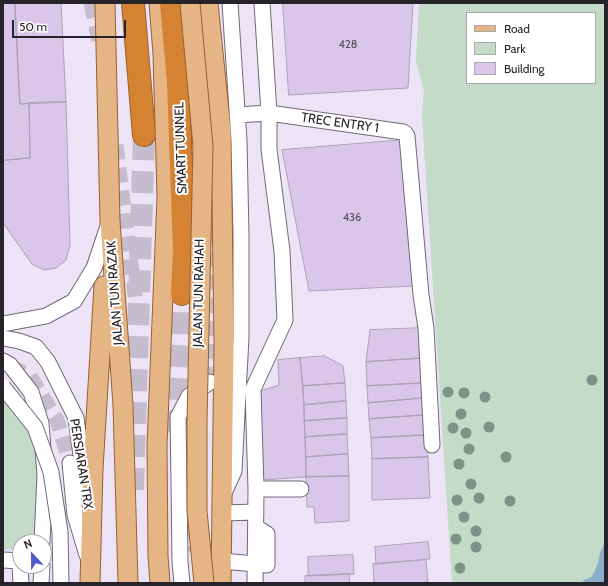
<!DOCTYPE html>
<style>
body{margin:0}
#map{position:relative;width:608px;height:586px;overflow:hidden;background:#ede3f6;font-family:Cabin,sans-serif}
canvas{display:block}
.frame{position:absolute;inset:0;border:4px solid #27232a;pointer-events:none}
.legend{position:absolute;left:466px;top:12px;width:130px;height:72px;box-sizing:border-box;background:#fff;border:1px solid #a9a7aa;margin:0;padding:5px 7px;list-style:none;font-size:12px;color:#27232a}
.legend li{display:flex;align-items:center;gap:8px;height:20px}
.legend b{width:20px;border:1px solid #a9a7aa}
.north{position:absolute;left:12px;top:534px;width:40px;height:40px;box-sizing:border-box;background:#fff;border:1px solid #a9a7aa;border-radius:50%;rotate:338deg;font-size:11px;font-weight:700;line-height:16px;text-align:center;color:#27232a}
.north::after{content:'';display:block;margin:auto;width:14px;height:18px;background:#5257cd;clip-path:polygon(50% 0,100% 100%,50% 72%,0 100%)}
.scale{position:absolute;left:12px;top:20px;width:114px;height:18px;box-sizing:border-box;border:2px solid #27232a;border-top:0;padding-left:5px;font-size:12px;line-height:14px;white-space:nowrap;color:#27232a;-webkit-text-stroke:3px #fff;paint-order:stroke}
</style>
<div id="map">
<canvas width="608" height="586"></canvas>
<div class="frame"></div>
<ul class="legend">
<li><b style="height:5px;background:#e6b585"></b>Road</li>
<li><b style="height:11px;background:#c4dbc7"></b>Park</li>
<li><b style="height:11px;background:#dac6ea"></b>Building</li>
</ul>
<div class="north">N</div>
<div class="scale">50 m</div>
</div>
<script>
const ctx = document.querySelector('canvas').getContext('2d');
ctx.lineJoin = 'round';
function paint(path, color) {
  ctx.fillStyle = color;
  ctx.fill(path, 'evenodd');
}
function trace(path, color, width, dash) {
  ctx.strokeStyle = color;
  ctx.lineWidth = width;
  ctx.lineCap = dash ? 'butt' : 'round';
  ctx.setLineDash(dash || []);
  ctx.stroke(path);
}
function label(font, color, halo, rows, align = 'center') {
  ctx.font = font + ' Cabin,sans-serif';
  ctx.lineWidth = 4;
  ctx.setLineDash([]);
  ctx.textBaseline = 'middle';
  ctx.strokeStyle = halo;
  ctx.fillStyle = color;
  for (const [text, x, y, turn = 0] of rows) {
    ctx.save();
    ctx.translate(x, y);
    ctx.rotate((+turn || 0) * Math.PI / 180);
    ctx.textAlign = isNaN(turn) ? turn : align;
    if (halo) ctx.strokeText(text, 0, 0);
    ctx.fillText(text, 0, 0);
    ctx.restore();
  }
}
paint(new Path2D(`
 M419,3H605V583H452L422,116L424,91L416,62ZM467,13H595V83H467Z
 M3,396L34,435L40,474L33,542H20V549L3,550Z`), '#c4dbc7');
paint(new Path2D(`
 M605,542V583H582L584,580L591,577L593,575L598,563L600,553Z`), '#8daeca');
const building = new Path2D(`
 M3,3H15L20,104L29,103L30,158L6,160L3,161Z
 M15,3H61L66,102L20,104Z
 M283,3H413L408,88L289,95Z
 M66,102L70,245L66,260L56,268L44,270L32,264L3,223V161L6,160L30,158L29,103Z
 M405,140L413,286L309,291L282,150Z
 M424,328V358L366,362L370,330Z
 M325,356L343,366L345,383L303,386L300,358Z
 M300,358L304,405L306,477L262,480L257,392L279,385L278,360Z
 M424,358V383L367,386L366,362Z
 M345,383L346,401L304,405L303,386Z
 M424,383L425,398L368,403L367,386Z
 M425,398V415L369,419L368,403Z
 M346,401L347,418L304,421V405Z
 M425,415L426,435L371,438L369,419Z
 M347,418V434L305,437L304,421Z
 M347,434L348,454L306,457L305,437Z
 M426,435L428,457L372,459L371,438Z
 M348,454L349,476L306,477V457Z
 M428,457L430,498L372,500V459Z
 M349,476V521L315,523L314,507H307L306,477Z
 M428,542L430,559L376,564L375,547Z
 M353,555L354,574L308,576V557Z
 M426,560L428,582L416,583H374L373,564Z
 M349,574L350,583H305V576Z`);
paint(building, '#dac6ea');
trace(building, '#aca2b4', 1);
trace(new Path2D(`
 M91,3L100,45
 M116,145L138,319
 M10,366L30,376L57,420L70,463
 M210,382L213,355L211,167
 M186,523L196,550`), '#c5bdcd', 15, [15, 8]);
trace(new Path2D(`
 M175,433L181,341L182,294
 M133,490L144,135`), '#c5bdcd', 22, [22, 11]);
const minor = new Path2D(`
 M237,115L269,113L262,3
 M3,324L46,316L74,301L94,268L109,223
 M3,338L19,341L36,347L48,362L76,418L86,492
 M3,361L10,365L31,392L41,423L45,475L42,542
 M70,463L75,515L87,555
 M256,489H301
 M224,493L234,471L241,337V235L239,141L230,3
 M222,513L256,512
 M3,560L20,561
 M222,561L267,565V534L256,527
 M20,566L21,583
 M41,583L42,566
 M182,583L180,562L179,483L178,417L189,396L210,382
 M255,583L256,489L253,389L285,320L282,251L269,149V113L403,132L405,133L407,136L421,295L426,328L432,445`);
const major = new Path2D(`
 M105,3L110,221L123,405L128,583
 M159,3L163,54L167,197L157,445L158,556L160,583
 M208,3L221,131L224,344L221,583
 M90,583L93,469L104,286`);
const highway = new Path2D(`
 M133,3L144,135
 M171,3L178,82L184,251L182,294`);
trace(minor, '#716879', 17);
trace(major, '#986130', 21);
trace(highway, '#986130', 24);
trace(minor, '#fff', 15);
trace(major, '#e6b585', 19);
trace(highway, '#d58333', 22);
const minorBridge = new Path2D(`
 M3,387L35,427L51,472L60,532L61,583`);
const majorBridge = new Path2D(`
 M190,3L203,146L197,421V511L204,583`);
trace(minorBridge, '#716879', 17, []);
trace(majorBridge, '#986130', 21, []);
trace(minorBridge, '#fff', 15);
trace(majorBridge, '#e6b585', 19);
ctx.fillStyle = '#7c9487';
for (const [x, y] of [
 [592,380],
 [448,392],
 [464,393],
 [485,397],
 [461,414],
 [489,427],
 [453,428],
 [466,433],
 [469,449],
 [506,457],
 [459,464],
 [471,484],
 [479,498],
 [457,500],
 [510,501],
 [464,517],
 [476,531],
 [456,539],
 [476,547],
 [460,568]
]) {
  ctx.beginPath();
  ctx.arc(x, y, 5.5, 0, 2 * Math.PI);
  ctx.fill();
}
label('11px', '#544c5a', null, [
 ["428",348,45],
 ["436",352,218]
]);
label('13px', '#27232a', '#fff', [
 ["TREC ENTRY 1",340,123,8],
 ["SMART TUNNEL",181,148,-92],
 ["JALAN TUN RAZAK",115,293,-94],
 ["JALAN TUN RAHAH",199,293,-89],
 ["PERSIARAN TRX",81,464,81]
]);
</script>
